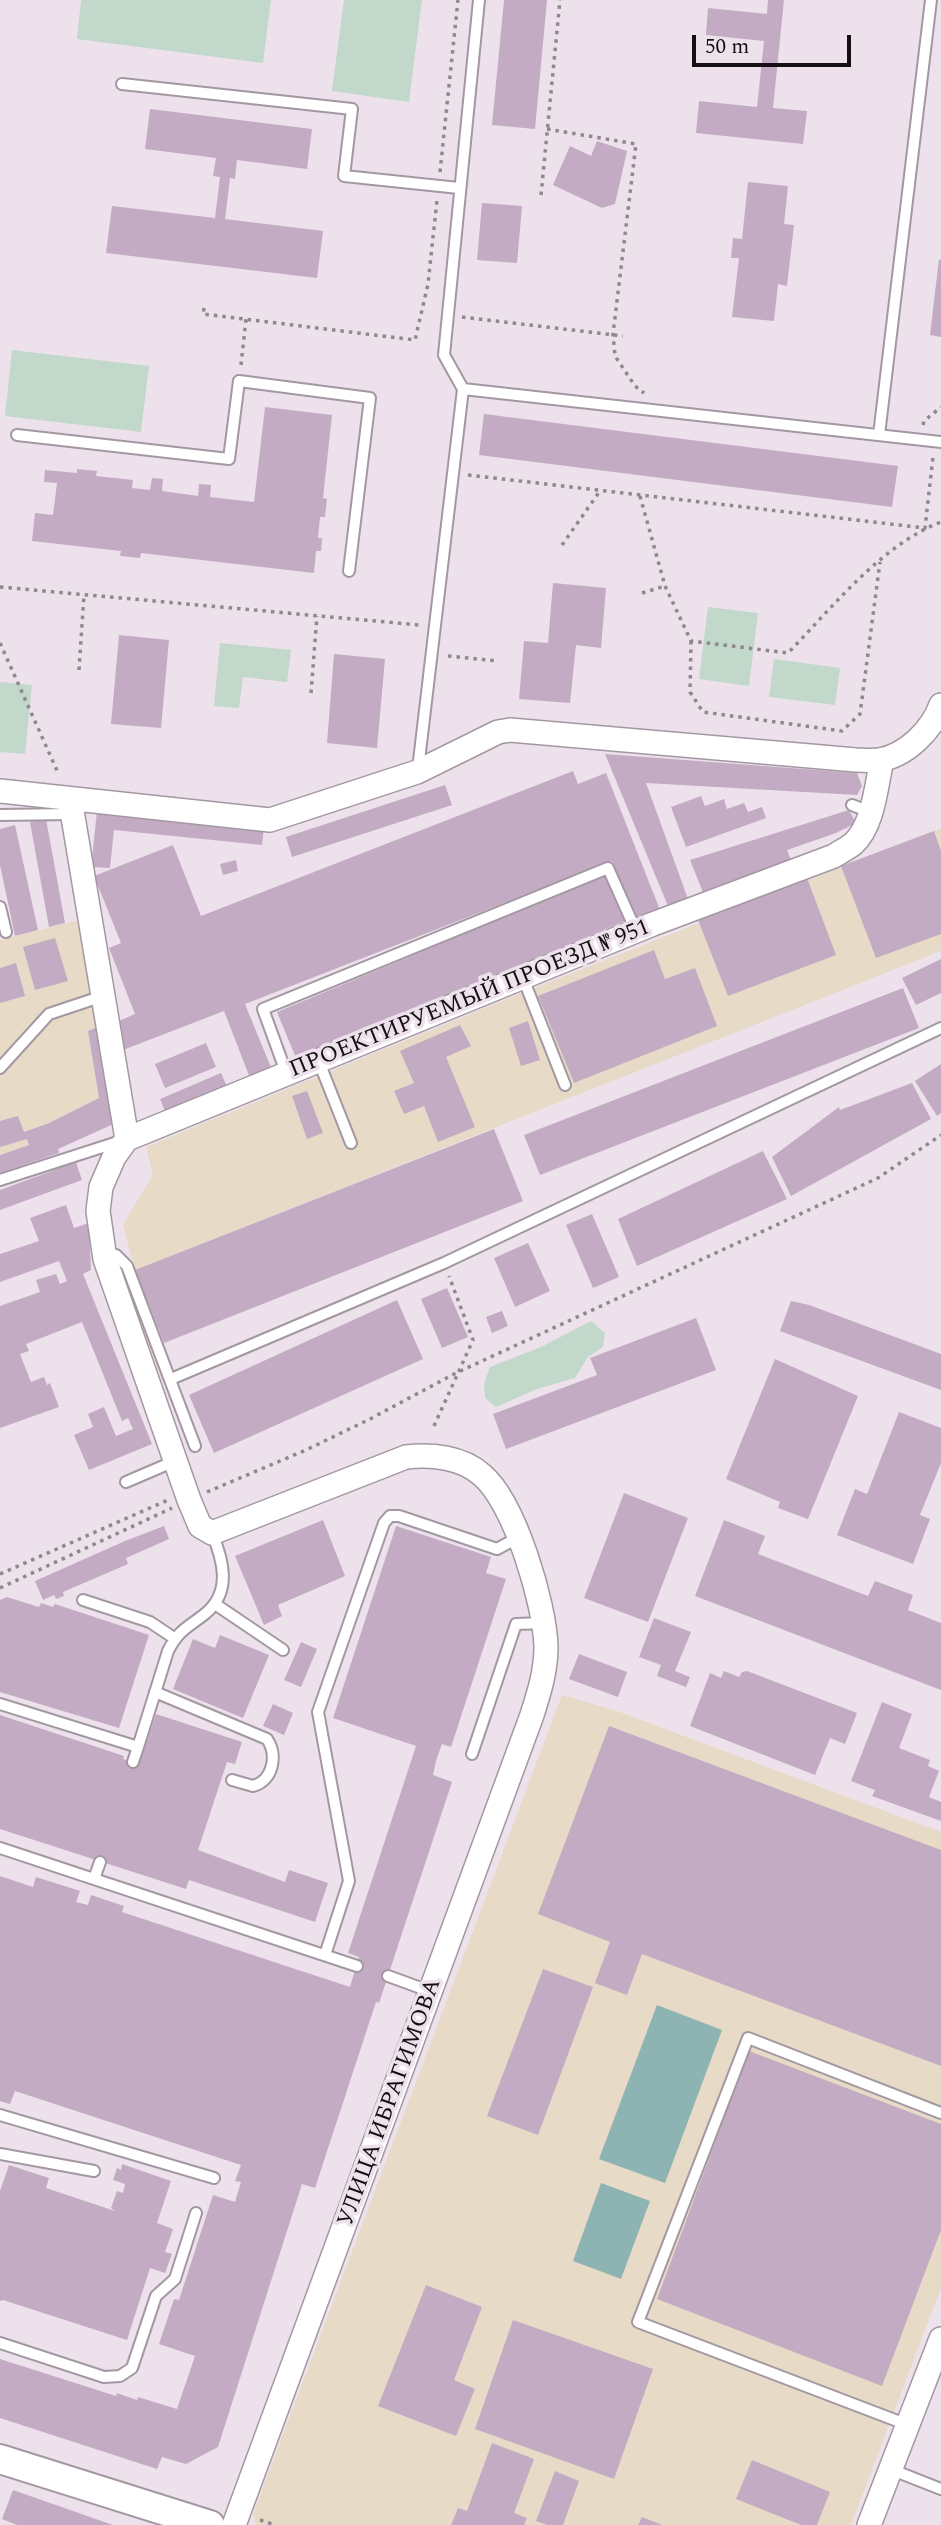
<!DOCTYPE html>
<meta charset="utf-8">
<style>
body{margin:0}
#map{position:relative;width:941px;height:2525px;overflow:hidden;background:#ede1ec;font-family:Spectral,serif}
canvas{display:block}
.scale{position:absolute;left:692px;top:35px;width:159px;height:32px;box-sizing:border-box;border:4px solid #130f12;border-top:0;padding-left:9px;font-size:21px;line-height:24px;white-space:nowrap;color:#130f12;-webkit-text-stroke:5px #ede1ec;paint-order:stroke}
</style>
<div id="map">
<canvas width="941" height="2525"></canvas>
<div class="scale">50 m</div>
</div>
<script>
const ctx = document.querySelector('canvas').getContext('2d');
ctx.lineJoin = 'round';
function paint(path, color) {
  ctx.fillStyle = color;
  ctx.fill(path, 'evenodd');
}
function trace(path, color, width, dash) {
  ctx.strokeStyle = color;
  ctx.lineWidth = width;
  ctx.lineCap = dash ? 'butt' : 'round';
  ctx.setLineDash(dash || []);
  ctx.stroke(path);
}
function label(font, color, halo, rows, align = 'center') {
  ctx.font = font + ' Spectral,serif';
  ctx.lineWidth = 7;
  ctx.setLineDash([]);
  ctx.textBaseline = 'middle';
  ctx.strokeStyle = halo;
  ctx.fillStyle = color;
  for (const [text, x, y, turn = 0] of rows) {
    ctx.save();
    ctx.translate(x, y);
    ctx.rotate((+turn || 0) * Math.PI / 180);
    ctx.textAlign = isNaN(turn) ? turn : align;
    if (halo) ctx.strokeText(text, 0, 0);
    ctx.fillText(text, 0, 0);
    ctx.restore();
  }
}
paint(new Path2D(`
 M941,828V951L135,1270L123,1225L153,1174L146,1147L519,994Z
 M79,920L100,1026L88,1031L99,1098L49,1123L24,1132L29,1145L0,1155V940Z
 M562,1695L614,1710L941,1832V2288L851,2525H256L253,2514Z`), '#e7dac6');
paint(new Path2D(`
 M81,0H271L263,63L77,39Z
 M344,0H422L409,102L332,91Z
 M12,350L149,366L141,432L5,416Z
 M708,607L758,613L749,686L699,679Z
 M220,643L291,650L287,682L243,677L239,708L214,706Z
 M774,659L840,668L835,705L769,697Z
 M0,682L32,685L25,754L0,752Z
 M591,1321L605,1333L603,1347L588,1357L575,1378L537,1389L496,1407L485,1398L484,1384L490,1367L541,1347Z`), '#c1d8cb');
paint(new Path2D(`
 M657,2005L722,2030L665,2183L599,2159Z
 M601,2183L650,2201L621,2279L573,2261Z`), '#8db3b3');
paint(new Path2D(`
 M504,0H547L535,129L492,125Z
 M768,0H784L773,108L807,111L803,144L696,133L699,101L757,107L764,41L706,35L708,8L767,14Z
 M150,109L312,129L307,169L237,160L235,179L230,178L225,219L323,231L317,278L106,253L112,206L215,218L220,177L213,176L216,158L145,149Z
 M597,141L627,151L615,204L602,208L553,185L570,146L591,156Z
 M748,182L788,186L784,224L794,225L787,286L778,284L774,321L732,317L739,258H731L733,238L742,239Z
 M482,203L522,206L517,263L477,260Z
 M939,259L941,260V337L930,335Z
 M265,407L332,415L323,498L327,499L325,517H320L318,538H322L321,551H316L314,573L141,553L140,558L120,556L121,551L32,541L35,513L53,515L57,483L44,482L45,470L77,473V469L97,471L96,476L133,480L132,488L150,490L152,478L163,479L162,491L198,496L199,484L211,485L210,497L254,502Z
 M484,414L898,466L892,507L479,455Z
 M553,583L606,588L601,648L576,645L570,703L519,699L524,641L548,643Z
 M119,635L169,640L161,728L111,724Z
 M334,654L385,659L377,748L327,743Z
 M605,754L857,773L862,786L857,795L646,783L688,899L668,906Z
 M573,771L578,784L606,773L660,910L636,919L612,861L245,1004L272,1070L250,1078L224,1011L123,1050L119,1021L135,1014L109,948L121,943L94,876L173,845L201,916Z
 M445,785L452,805L292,857L286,837Z
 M701,796L705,806L724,799L727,809L744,803L748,812L762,807L766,818L686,847L671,807Z
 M849,810L856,823L836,833L787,850L793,865L704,895L690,860Z
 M97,811L264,827L262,845L114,830L110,868L91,867Z
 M46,819L65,923L49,927L30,822Z
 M15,825L38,930L15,936L0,865V829Z
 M934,831L941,851V934L876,958L841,866Z
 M236,860L238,871L223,875L220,864Z
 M605,875L625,921L296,1058L277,1012Z
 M807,878L836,955L728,996L698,920Z
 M55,938L68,981L35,990L23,947Z
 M654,950L665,979L695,968L717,1026L574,1083L538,996Z
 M941,959V993L916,1005L902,978Z
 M16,963L25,996L0,1003V968Z
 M903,988L919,1028L540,1175L524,1135Z
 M528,1021L540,1060L521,1066L509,1028Z
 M460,1025L471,1046L446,1057L475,1127L438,1142L424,1106L404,1114L394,1091L414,1083L400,1051Z
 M100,1026L118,1122L58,1149L59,1153L0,1173V1155L29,1145L27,1139L0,1147V1121L18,1116L24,1132L49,1123L99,1098L88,1031Z
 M206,1043L216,1067L165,1088L155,1064Z
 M941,1064V1113L937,1116L915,1081Z
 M221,1073L229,1091L167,1117L160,1099Z
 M912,1083L931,1119L791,1196L772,1157L839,1107L840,1110Z
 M307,1091L323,1133L307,1139L292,1096Z
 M494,1129L523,1201L164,1343L135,1270Z
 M763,1151L787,1199L637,1266L618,1219Z
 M76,1162L82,1180L0,1210V1190Z
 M66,1205L74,1228L89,1223L91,1270L83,1274L152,1444L89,1470L74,1435L93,1427L88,1414L104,1407L116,1436L133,1429L128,1418L122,1421L82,1322L26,1344L29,1351L20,1354L31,1382L44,1377L47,1385L50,1383L59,1407L0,1428V1306L40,1292L36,1280L56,1274L60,1284L67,1281L59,1261L0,1282V1254L39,1241L30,1218Z
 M592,1214L619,1277L593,1288L566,1225Z
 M528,1243L550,1291L515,1307L494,1258Z
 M447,1288L468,1337L442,1348L421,1299Z
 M397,1300L423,1359L214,1453L189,1395Z
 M791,1301L809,1305L941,1354V1390L780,1331Z
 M502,1311L508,1326L492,1333L486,1317Z
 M696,1318L716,1370L506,1449L493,1414L597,1375L590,1358Z
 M775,1359L858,1396L808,1519L778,1508L780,1502L726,1479Z
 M899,1412L941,1428V1463L920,1515L930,1519L913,1564L837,1535L855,1489L867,1494Z
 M624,1493L688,1518L648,1622L584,1598Z
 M323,1520L345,1576L278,1605L282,1616L264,1625L235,1556Z
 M724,1520L765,1536L758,1554L868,1596L875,1581L913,1595L908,1610L941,1623V1690L695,1596Z
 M164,1526L169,1539L126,1558L128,1564L63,1592L64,1596L56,1599L54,1595L43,1600L35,1581L125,1541Z
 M396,1526L491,1557L486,1573L506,1579L451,1747L442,1744L436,1761L433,1775L452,1782L379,2003L376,2002L315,2188L302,2184L218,2447L186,2464L162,2457L157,2469L0,2418V2359L116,2396L117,2393L137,2400L138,2397L177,2409L195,2356L159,2344L174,2299L179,2300L213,2195L235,2202L241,2182L235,2181L241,2165L15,2091L10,2104L0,2101V1876L33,1887L36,1877L80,1891L76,1902L88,1905L91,1895L124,1906L122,1912L350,1987L359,1957L348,1953L416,1746L333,1718Z
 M7,1597L39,1607L41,1603L53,1607L55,1604L149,1635L119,1728L0,1692V1600Z
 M654,1618L691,1632L675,1671L690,1677L686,1687L657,1676L661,1665L639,1657Z
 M220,1635L269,1655L243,1718L173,1689L193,1639L215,1648Z
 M301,1642L317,1649L301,1687L284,1680Z
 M579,1654L627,1672L618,1697L569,1679Z
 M724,1671L739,1677L742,1672L747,1671L857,1713L845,1744L830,1738L815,1775L690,1726L710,1673L721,1678Z
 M882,1702L912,1714L899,1748L930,1760L928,1766L939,1771L929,1797L941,1802V1821L872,1796L875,1790L851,1781Z
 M273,1704L293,1713L284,1735L263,1726Z
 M156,1714L242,1742L235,1764L227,1762L198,1850L285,1882L289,1870L328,1883L315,1922L189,1880L186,1889L0,1829V1715L124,1756L123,1759L139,1764Z
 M609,1726L941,1850V2066L642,1954L627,1995L595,1983L610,1942L538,1914Z
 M543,1969L593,1987L538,2135L487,2116Z
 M749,2051L941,2124V2230L882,2386L657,2299Z
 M122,2164L171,2181L157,2223L173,2229L165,2252L172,2254L165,2273L150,2268L127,2340L3,2300L0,2301V2191L9,2165L49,2178L46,2188L115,2211L111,2208L117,2191L123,2193L125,2184L113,2180L117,2168L121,2170Z
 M426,2285L482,2307L454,2380L475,2389L456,2436L378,2406Z
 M513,2320L653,2369L614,2479L475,2429Z
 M492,2443L534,2459L514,2513L527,2518L524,2525H451L458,2508L467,2511Z
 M752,2460L830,2492L817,2525H801L736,2499Z
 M555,2471L579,2481L563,2525H547L536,2521Z
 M13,2490L113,2525H17L2,2519Z
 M642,2517L662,2525H638Z`), '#c3acc3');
const service = new Path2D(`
 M122,84L352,109L344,176L459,188
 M463,389L941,442
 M17,435L229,459L239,381L370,398L349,571
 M879,435L931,0
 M418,769L463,389L444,355L479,0
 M852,805L870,812
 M0,815L71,814
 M0,907L6,932
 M523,978L565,1085
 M319,1062L351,1143
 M0,1068L49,1014L103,996
 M287,1075L263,1009L608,868L636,931
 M0,1180L121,1141
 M105,1259L116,1255L127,1266L195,1446
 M171,1379L444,1263L941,1028
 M126,1482L175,1461
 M83,1600L150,1622L174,1638
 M215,1604L283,1650
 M155,1692L267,1739C278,1755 273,1781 253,1786L232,1780
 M0,1704L138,1747L168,1651C179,1629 189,1627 206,1613C232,1591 223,1560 212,1533
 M472,1754L516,1624L545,1623
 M133,1762L138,1747
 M0,1848L357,1966
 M94,1879L100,1862
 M325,1955L349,1881L318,1712L384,1523L390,1516H399L497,1549L519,1537
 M388,1976L432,1992
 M0,2115L214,2178
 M0,2154L94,2171
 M0,2343L104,2377L120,2376L132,2368L156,2296L175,2279L196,2213
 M908,2425L638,2322L748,2038L941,2113
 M890,2469L941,2489`);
const minor = new Path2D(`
 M0,791L270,820L417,772L498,732L510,730L856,760C863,760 871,761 879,760C906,756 932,730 941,705
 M70,799L127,1139L114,1157L101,1187L98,1211L105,1259L189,1500L200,1526L212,1533L406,1457C431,1454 462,1457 482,1475C515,1503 545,1604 546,1647C546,1671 539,1693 532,1715L234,2525
 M127,1139L653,924L834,856C840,852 848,848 853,844C874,825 876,785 882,760
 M869,2525L941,2339`);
const tertiary = new Path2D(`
 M0,2459L210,2525`);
trace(service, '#a398a2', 14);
trace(minor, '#a398a2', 26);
trace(tertiary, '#a398a2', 32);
trace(new Path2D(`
 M547,129L636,144L613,334L615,356L635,386L644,393
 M440,172L458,0
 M541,195L560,0
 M204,308L203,314L415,340L428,284L437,200
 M462,317L623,336
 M241,365L246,319
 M923,425L924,421L941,407
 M468,475L925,528L933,457
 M640,496L665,586L691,641L788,653C832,608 881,545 941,522
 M562,545L600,491
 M0,587L419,625
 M642,593L665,586
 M691,641L690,692L703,712L842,731L860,714L880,562
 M0,643L59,775
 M448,656L498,661
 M79,670L84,595
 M311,693L317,616
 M434,1426L473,1340L449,1276
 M207,1492L306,1450L370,1419L456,1373L878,1178L941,1135
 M0,1574L168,1500
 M0,1588L172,1508
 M260,2520L275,2525`), '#90878f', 3.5, [3.5, 5]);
trace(service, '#fff', 10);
trace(minor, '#fff', 23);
trace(tertiary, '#fff', 28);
label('23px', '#130f12', '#ede1ec', [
 ["ПРОЕКТИРУЕМЫЙ ПРОЕЗД № 951",470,1000,-22],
 ["УЛИЦА ИБРАГИМОВА",391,2103,-70]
]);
</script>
